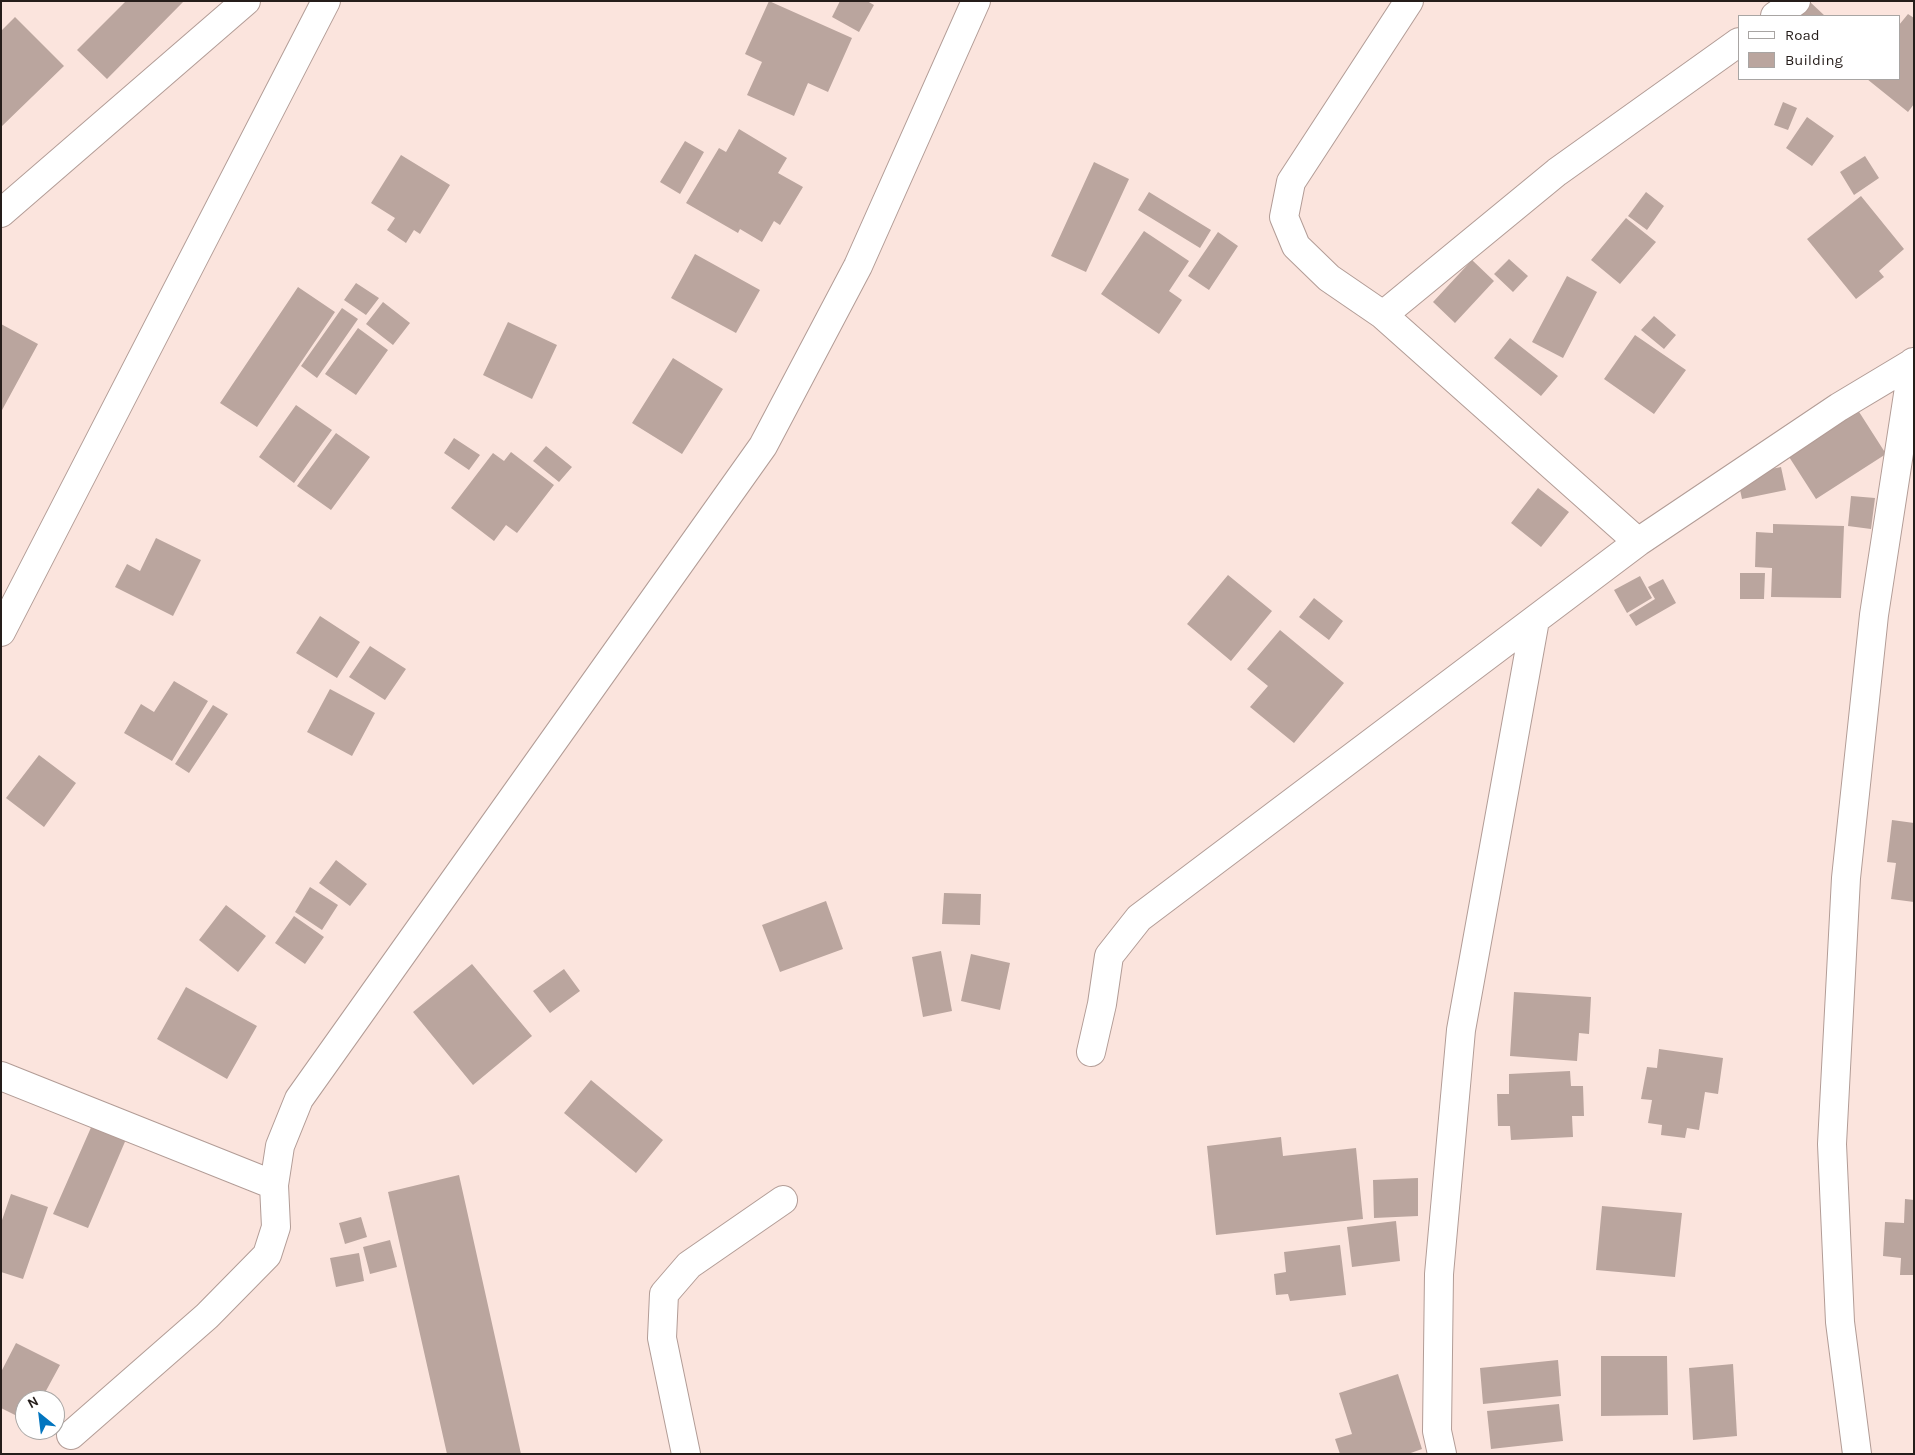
<!DOCTYPE html>
<style>
body{margin:0}
#map{position:relative;width:1915px;height:1455px;overflow:hidden;background:#fbe4dd;font-family:Karla,sans-serif}
canvas{display:block}
.frame{position:absolute;inset:0;border:2px solid #251d1a;pointer-events:none}
.legend{position:absolute;left:1738px;top:15px;width:162px;height:65px;box-sizing:border-box;background:#fff;border:1px solid #a8a5a3;margin:0;padding:6px 9px;list-style:none;font-size:15px;color:#251d1a}
.legend li{display:flex;align-items:center;gap:10px;height:25px}
.legend b{width:25px;border:1px solid #a8a5a3}
.north{position:absolute;left:15px;top:1390px;width:50px;height:50px;box-sizing:border-box;background:#fff;border:1px solid #a8a5a3;border-radius:50%;rotate:331deg;font-size:14px;font-weight:700;line-height:20px;text-align:center;color:#251d1a}
.north::after{content:'';display:block;margin:auto;width:18px;height:22px;background:#0275bf;clip-path:polygon(50% 0,100% 100%,50% 72%,0 100%)}
</style>
<div id="map">
<canvas width="1915" height="1455"></canvas>
<div class="frame"></div>
<ul class="legend">
<li><b style="height:6px;background:#fff"></b>Road</li>
<li><b style="height:14px;background:#baa59e"></b>Building</li>
</ul>
<div class="north">N</div>
</div>
<script>
const ctx = document.querySelector('canvas').getContext('2d');
ctx.lineJoin = 'round';
function paint(path, color) {
  ctx.fillStyle = color;
  ctx.fill(path, 'evenodd');
}
function trace(path, color, width, dash) {
  ctx.strokeStyle = color;
  ctx.lineWidth = width;
  ctx.lineCap = dash ? 'butt' : 'round';
  ctx.setLineDash(dash || []);
  ctx.stroke(path);
}
paint(new Path2D(`
 M126,1H184L107,79L77,50Z
 M769,1L852,38L828,92L808,83L794,116L747,95L762,62L745,54Z
 M840,1H867L874,5L859,32L832,17Z
 M1809,1L1825,16H1794Z
 M1908,14L1914,18V104L1908,112L1867,79H1899V25Z
 M15,17L64,66L1,127V31Z
 M1783,102L1797,108L1788,130L1774,125Z
 M1807,117L1834,136L1812,166L1786,148Z
 M739,129L787,158L778,173L803,187L780,225L774,221L762,242L740,229L738,233L686,203L719,148L726,152Z
 M685,141L704,152L680,194L660,182Z
 M401,155L450,185L420,234L414,230L406,243L387,230L395,218L371,203Z
 M1865,156L1879,178L1854,195L1840,172Z
 M1094,162L1129,179L1086,272L1051,256Z
 M1149,192L1211,230L1200,248L1138,210Z
 M1646,192L1664,206L1647,230L1628,216Z
 M1861,196L1904,249L1879,271L1884,277L1856,299L1807,239Z
 M1626,218L1656,242L1620,284L1591,260Z
 M1144,231L1189,261L1169,291L1182,300L1159,334L1101,294Z
 M1218,232L1238,246L1209,290L1188,276Z
 M695,254L760,290L736,333L671,298Z
 M1509,259L1528,276L1513,292L1494,274Z
 M1472,260L1494,281L1455,323L1433,302Z
 M1567,276L1597,292L1563,358L1532,342Z
 M356,283L379,298L366,315L344,300Z
 M298,287L335,312L257,427L220,403Z
 M383,302L410,323L393,345L366,324Z
 M342,308L358,319L317,378L301,366Z
 M1654,316L1676,335L1664,349L1641,330Z
 M508,322L557,345L532,399L483,375Z
 M1,324L38,344L1,412Z
 M358,328L388,350L356,395L325,374Z
 M1635,335L1686,370L1654,414L1604,379Z
 M1510,338L1558,376L1541,396L1494,358Z
 M673,358L723,389L682,454L632,423Z
 M1854,404L1886,454L1816,499L1784,449Z
 M296,405L332,430L294,483L259,457Z
 M336,433L370,457L331,510L297,486Z
 M454,438L480,455L469,470L444,453Z
 M546,446L572,467L559,482L533,461Z
 M511,452L554,485L517,533L506,525L494,541L451,508L493,453L504,461Z
 M1781,467L1786,490L1742,499L1737,476Z
 M1538,488L1569,512L1541,547L1511,523Z
 M1851,496L1875,498L1871,529L1848,526Z
 M1773,524L1844,526L1841,598L1771,597L1772,568L1755,567L1756,532L1773,533Z
 M156,538L201,560L173,616L115,587L127,564L140,571Z
 M1740,573H1765L1764,599H1740Z
 M1228,575L1272,611L1231,661L1187,624Z
 M1640,576L1652,598L1627,613L1614,590Z
 M1663,579L1676,603L1636,626L1629,615L1655,599L1648,587Z
 M1314,598L1343,621L1329,640L1299,617Z
 M320,616L360,642L337,678L296,653Z
 M1280,630L1344,683L1294,743L1250,707L1268,686L1247,669Z
 M370,646L406,669L385,700L349,677Z
 M174,681L208,701L172,761L124,733L141,704L154,712Z
 M330,689L375,713L352,756L307,732Z
 M213,705L228,714L189,773L175,764Z
 M39,755L76,783L44,827L6,798Z
 M1892,820L1914,823V902L1891,899L1896,863L1887,862Z
 M336,860L367,884L350,906L319,883Z
 M310,887L338,905L322,930L295,912Z
 M944,893L981,894L980,925L942,924Z
 M826,901L843,949L780,972L762,925Z
 M226,905L266,936L238,972L199,940Z
 M294,916L324,937L305,964L275,943Z
 M941,951L952,1011L923,1017L912,957Z
 M971,954L1010,963L1000,1010L961,1001Z
 M472,964L532,1036L473,1085L413,1012Z
 M564,969L580,991L550,1013L533,991Z
 M186,987L257,1026L227,1079L157,1039Z
 M1514,992L1591,997L1589,1034L1579,1033L1577,1061L1510,1056Z
 M1659,1049L1723,1058L1718,1094L1705,1092L1699,1130L1687,1128L1685,1138L1661,1135L1662,1125L1648,1123L1652,1100L1641,1099L1647,1067L1657,1068Z
 M1570,1071L1571,1086H1583L1584,1116H1572L1573,1137L1511,1140L1510,1126H1498L1497,1094H1509V1074Z
 M591,1080L663,1140L636,1173L564,1113Z
 M93,1123L127,1137L88,1228L53,1214Z
 M1281,1137L1283,1156L1356,1148L1363,1219L1216,1235L1207,1146Z
 M459,1175L521,1454H447L388,1192Z
 M1418,1178V1216L1374,1218L1373,1180Z
 M11,1194L48,1207L23,1279L1,1272V1223Z
 M1905,1199L1914,1200V1275H1900L1901,1258L1883,1256L1885,1222L1904,1223Z
 M1602,1206L1682,1213L1675,1277L1596,1270Z
 M361,1217L367,1237L345,1244L339,1223Z
 M1396,1221L1400,1261L1352,1267L1347,1227Z
 M390,1240L397,1267L370,1274L363,1247Z
 M1340,1245L1346,1295L1290,1301L1288,1294L1276,1295L1274,1274L1286,1272L1284,1252Z
 M359,1253L364,1281L336,1287L330,1258Z
 M16,1343L60,1365L41,1400H25V1420L1,1408V1372Z
 M1601,1356H1667L1668,1415L1601,1416Z
 M1558,1360L1561,1396L1483,1404L1480,1368Z
 M1733,1364L1737,1436L1693,1440L1689,1368Z
 M1398,1374L1422,1449L1408,1454H1340L1335,1439L1352,1434L1339,1393Z
 M1559,1404L1563,1441L1491,1449L1487,1411Z`), '#baa59e');
const minor = new Path2D(`
 M1409,1L1291,182L1284,217L1296,246L1329,278L1383,315L1638,542
 M1775,16L1796,1
 M1,213L246,1
 M1383,315L1557,172L1739,42
 M1,632L326,1
 M1091,1052L1102,1004L1109,956L1139,918L1638,542L1839,407L1914,362
 M1,1076L274,1185
 M71,1435L207,1316L267,1255L276,1227L274,1185L280,1146L299,1099L763,446L858,266L976,1
 M686,1454L662,1338L664,1294L689,1265L783,1200
 M1442,1454L1437,1431L1439,1274L1461,1030L1535,620
 M1857,1454L1840,1322L1832,1144L1846,878L1874,615L1913,362`);
trace(minor, '#b29c96', 30);
trace(minor, '#fff', 28);
</script>
